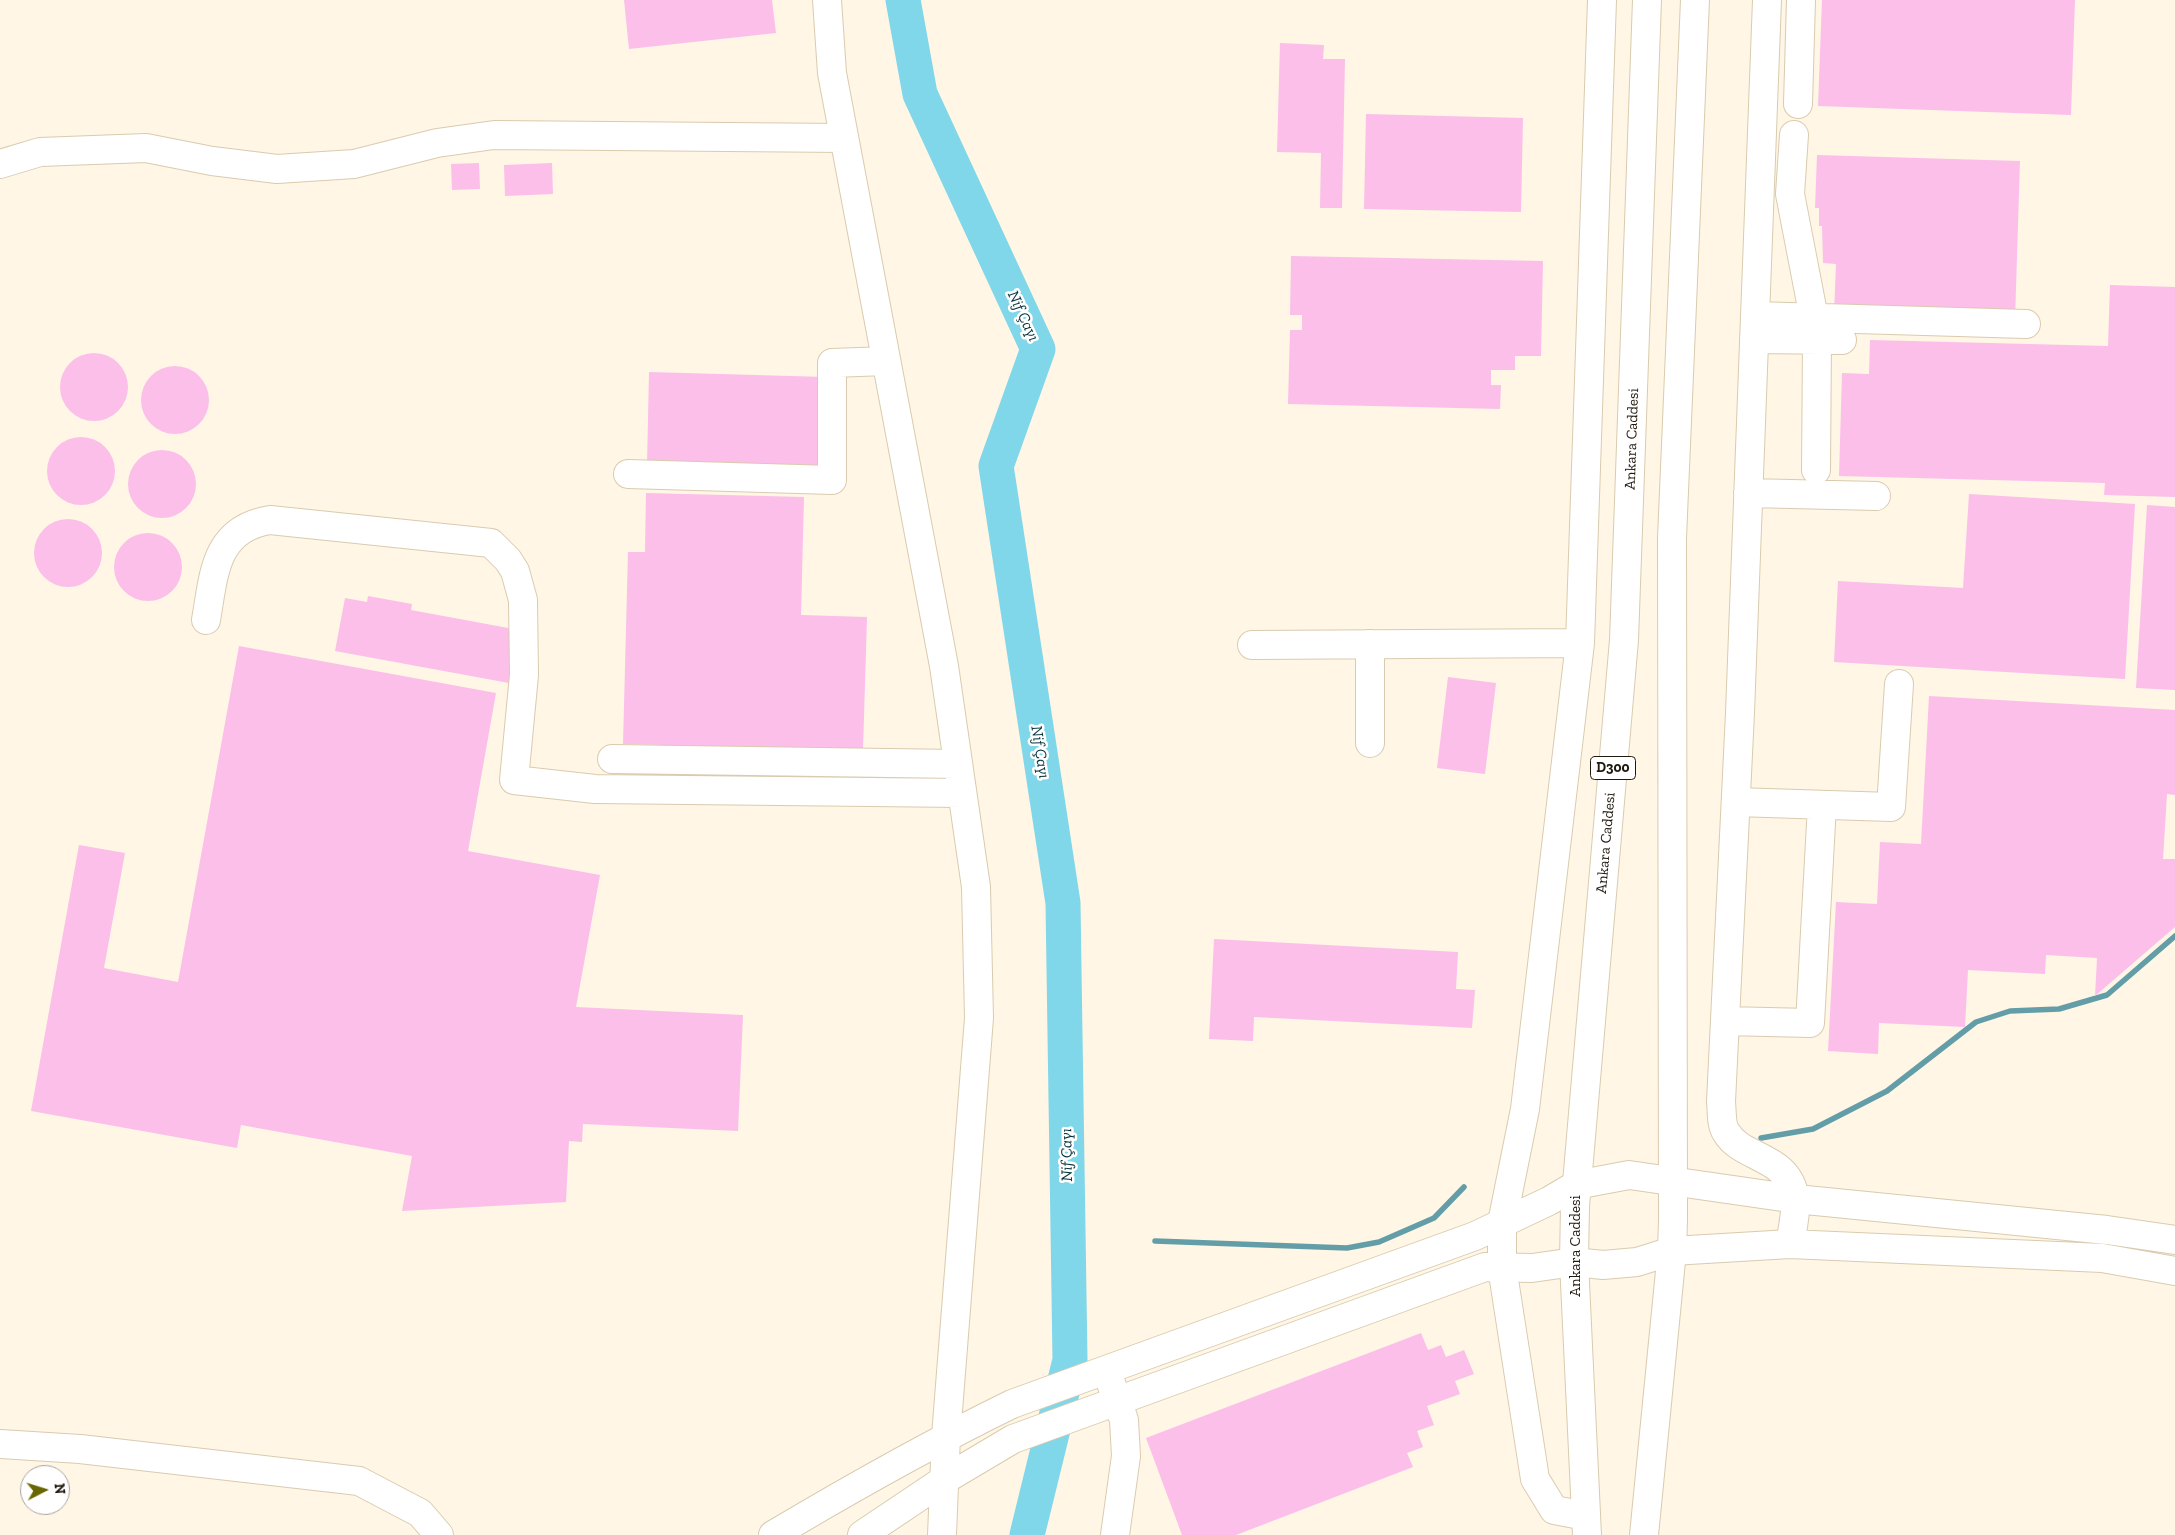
<!DOCTYPE html>
<meta charset="utf-8">
<style>
body{margin:0}
#map{position:relative;width:2175px;height:1535px;overflow:hidden;background:#fff6e5;font-family:"Zilla Slab",serif}
canvas{display:block}
.north{position:absolute;left:20px;top:1465px;width:50px;height:50px;box-sizing:border-box;background:#fff;border:1px solid #a6a39f;border-radius:50%;rotate:85deg;font-size:14px;font-weight:700;line-height:20px;text-align:center;color:#201a10}
.north::after{content:'';display:block;margin:auto;width:18px;height:22px;background:#686600;clip-path:polygon(50% 0,100% 100%,50% 72%,0 100%)}
</style>
<div id="map">
<canvas width="2175" height="1535"></canvas>
<div class="north">N</div>
</div>
<script>
const ctx = document.querySelector('canvas').getContext('2d');
ctx.lineJoin = 'round';
function trace(path, color, width, dash) {
  ctx.strokeStyle = color;
  ctx.lineWidth = width;
  ctx.lineCap = dash ? 'butt' : 'round';
  ctx.setLineDash(dash || []);
  ctx.stroke(path);
}
function paint(path, color) {
  ctx.fillStyle = color;
  ctx.fill(path, 'evenodd');
}
function label(font, color, halo, rows, align = 'center') {
  ctx.font = font + ' "Zilla Slab",serif';
  ctx.lineWidth = 5;
  ctx.setLineDash([]);
  ctx.textBaseline = 'middle';
  ctx.strokeStyle = halo;
  ctx.fillStyle = color;
  for (const [text, x, y, turn = 0] of rows) {
    ctx.save();
    ctx.translate(x, y);
    ctx.rotate((+turn || 0) * Math.PI / 180);
    ctx.textAlign = isNaN(turn) ? turn : align;
    if (halo) ctx.strokeText(text, 0, 0);
    ctx.fillText(text, 0, 0);
    ctx.restore();
  }
}
trace(new Path2D(`
 M1761,1138L1813,1129L1887,1091L1976,1022L2010,1011L2059,1009L2107,995L2175,936
 M1155,1241L1347,1248L1379,1242L1434,1218L1464,1187`), '#639ea8', 5.5);
trace(new Path2D(`
 M903,0L920,94L1038,349L996,466L1063,903L1070,1360L1027,1535`), '#80d7e9', 35);
paint(new Path2D(`
 M624,0H772L776,33L629,49Z
 M1822,0H2075L2071,115L1818,106Z
 M1280,43L1324,45L1323,59H1345L1342,208H1320L1321,153L1277,152Z
 M1366,114L1523,118L1521,212L1364,209Z
 M1817,155L2020,161L2015,320L1834,314L1836,264L1823,263L1822,226H1819V208H1815Z
 M479,163L480,189L452,190L451,164Z
 M552,163L553,194L505,196L504,165Z
 M1291,256L1543,261L1541,356H1515V370H1491V385H1501L1500,409L1288,404L1290,330H1302V315H1290Z
 M2110,285L2175,287V497L2104,495L2105,483L1839,476L1842,373L1869,374L1870,340L2108,346Z
 M60 387a34 34 0 1 1 68 0a34 34 0 1 1-68 0Z
 M141 400a34 34 0 1 1 68 0a34 34 0 1 1-68 0Z
 M649,372L826,377L824,470L647,465Z
 M47 471a34 34 0 1 1 68 0a34 34 0 1 1-68 0Z
 M128 484a34 34 0 1 1 68 0a34 34 0 1 1-68 0Z
 M646,493L804,497L801,615L867,617L863,750L623,744L628,552H645Z
 M1969,494L2135,504L2125,679L1834,662L1838,581L1963,588Z
 M2147,505L2175,507V690L2136,688Z
 M34 553a34 34 0 1 1 68 0a34 34 0 1 1-68 0Z
 M114 567a34 34 0 1 1 68 0a34 34 0 1 1-68 0Z
 M368,596L412,604L411,610L519,630L509,683L335,651L345,598L367,602Z
 M239,646L496,693L468,851L600,875L576,1007L743,1015L738,1131L583,1124L582,1142L569,1141L566,1202L402,1211L412,1156L241,1125L237,1148L31,1111L79,845L125,853L104,968L178,982Z
 M1448,677L1496,683L1485,774L1437,768Z
 M1929,696L2175,710V795L2167,794L2163,859H2175V927L2095,996L2097,958L2046,955L2045,974L1968,970L1965,1027L1879,1023L1878,1054L1828,1051L1836,902L1877,904L1880,842L1921,844Z
 M1214,939L1458,952L1456,989L1475,990L1472,1028L1254,1017L1253,1041L1209,1039Z
 M1421,1333L1428,1350L1441,1345L1446,1357L1464,1350L1474,1374L1455,1381L1460,1394L1427,1406L1434,1425L1417,1431L1423,1447L1407,1453L1413,1467L1236,1535H1182L1146,1438Z`), '#fbbfea');
const minor = new Path2D(`
 M827,0L832,73L944,666L976,887L979,1018L946,1436L942,1535
 M1767,0L1740,713L1721,1102C1722,1110 1721,1125 1726,1132C1742,1160 1788,1154 1795,1198C1797,1210 1792,1231 1790,1244
 M1798,104L1801,0
 M1794,135L1790,194L1814,318
 M0,164L40,152L146,148L212,161L277,169L354,164L437,143L494,135L844,138
 M1755,316L2026,324
 M1754,339L1842,340
 M1816,470L1817,340
 M628,474L832,480V363L886,361
 M1748,493L1876,496
 M206,620C214,575 214,529 270,520L491,543L508,560L515,571L523,600L524,675L514,780L595,789L962,793
 M1252,645L1580,643
 M1370,743V644
 M612,759L958,764
 M1736,802L1891,807L1899,684
 M1725,1021L1810,1023L1822,805
 M1111,1383L1124,1420L1126,1456L1115,1535
 M0,1444L80,1449L359,1481L420,1513L439,1535
 M1586,1516L1554,1510L1535,1479L1502,1267V1223L1525,1109L1580,643L1602,0
 M773,1535C852,1488 930,1444 1012,1404L1475,1236L1549,1201L1576,1185L1629,1175L1796,1199L2107,1230L2175,1240
 M862,1535L944,1480L1013,1439L1485,1267L1532,1268L1574,1262L1603,1265L1637,1262L1672,1251L1790,1244L2102,1258L2175,1271`);
const highway = new Path2D(`
 M1587,1535L1574,1262L1575,1206L1624,640L1647,0
 M1644,1535L1672,1251L1673,1220L1672,538L1695,0`);
trace(minor, '#d9cbaf', 30);
trace(highway, '#d9cbaf', 30);
trace(minor, '#fff', 28);
trace(highway, '#fff', 28);
for (const [x, y, w] of [
 [1613,768,45]
]) {
  const box = new Path2D();
  box.roundRect(x - w / 2, y - 11.5, w, 23, 4);
  ctx.fillStyle = '#fff';
  ctx.fill(box);
  trace(box, '#201a10', 1);
}
label('bold 14px', '#201a10', null, [
 ["D300",1613,768]
]);
label('15px', '#201a10', '#fff', [
 ["Ankara Caddesi",1632,439,-88],
 ["Ankara Caddesi",1606,843,-85],
 ["Ankara Caddesi",1576,1246,-90]
]);
label('italic 16px', '#06323a', '#fff', [
 ["Nif Çayı",1023,316,65],
 ["Nif Çayı",1040,752,81],
 ["Nif Çayı",1067,1155,-91]
]);
</script>
